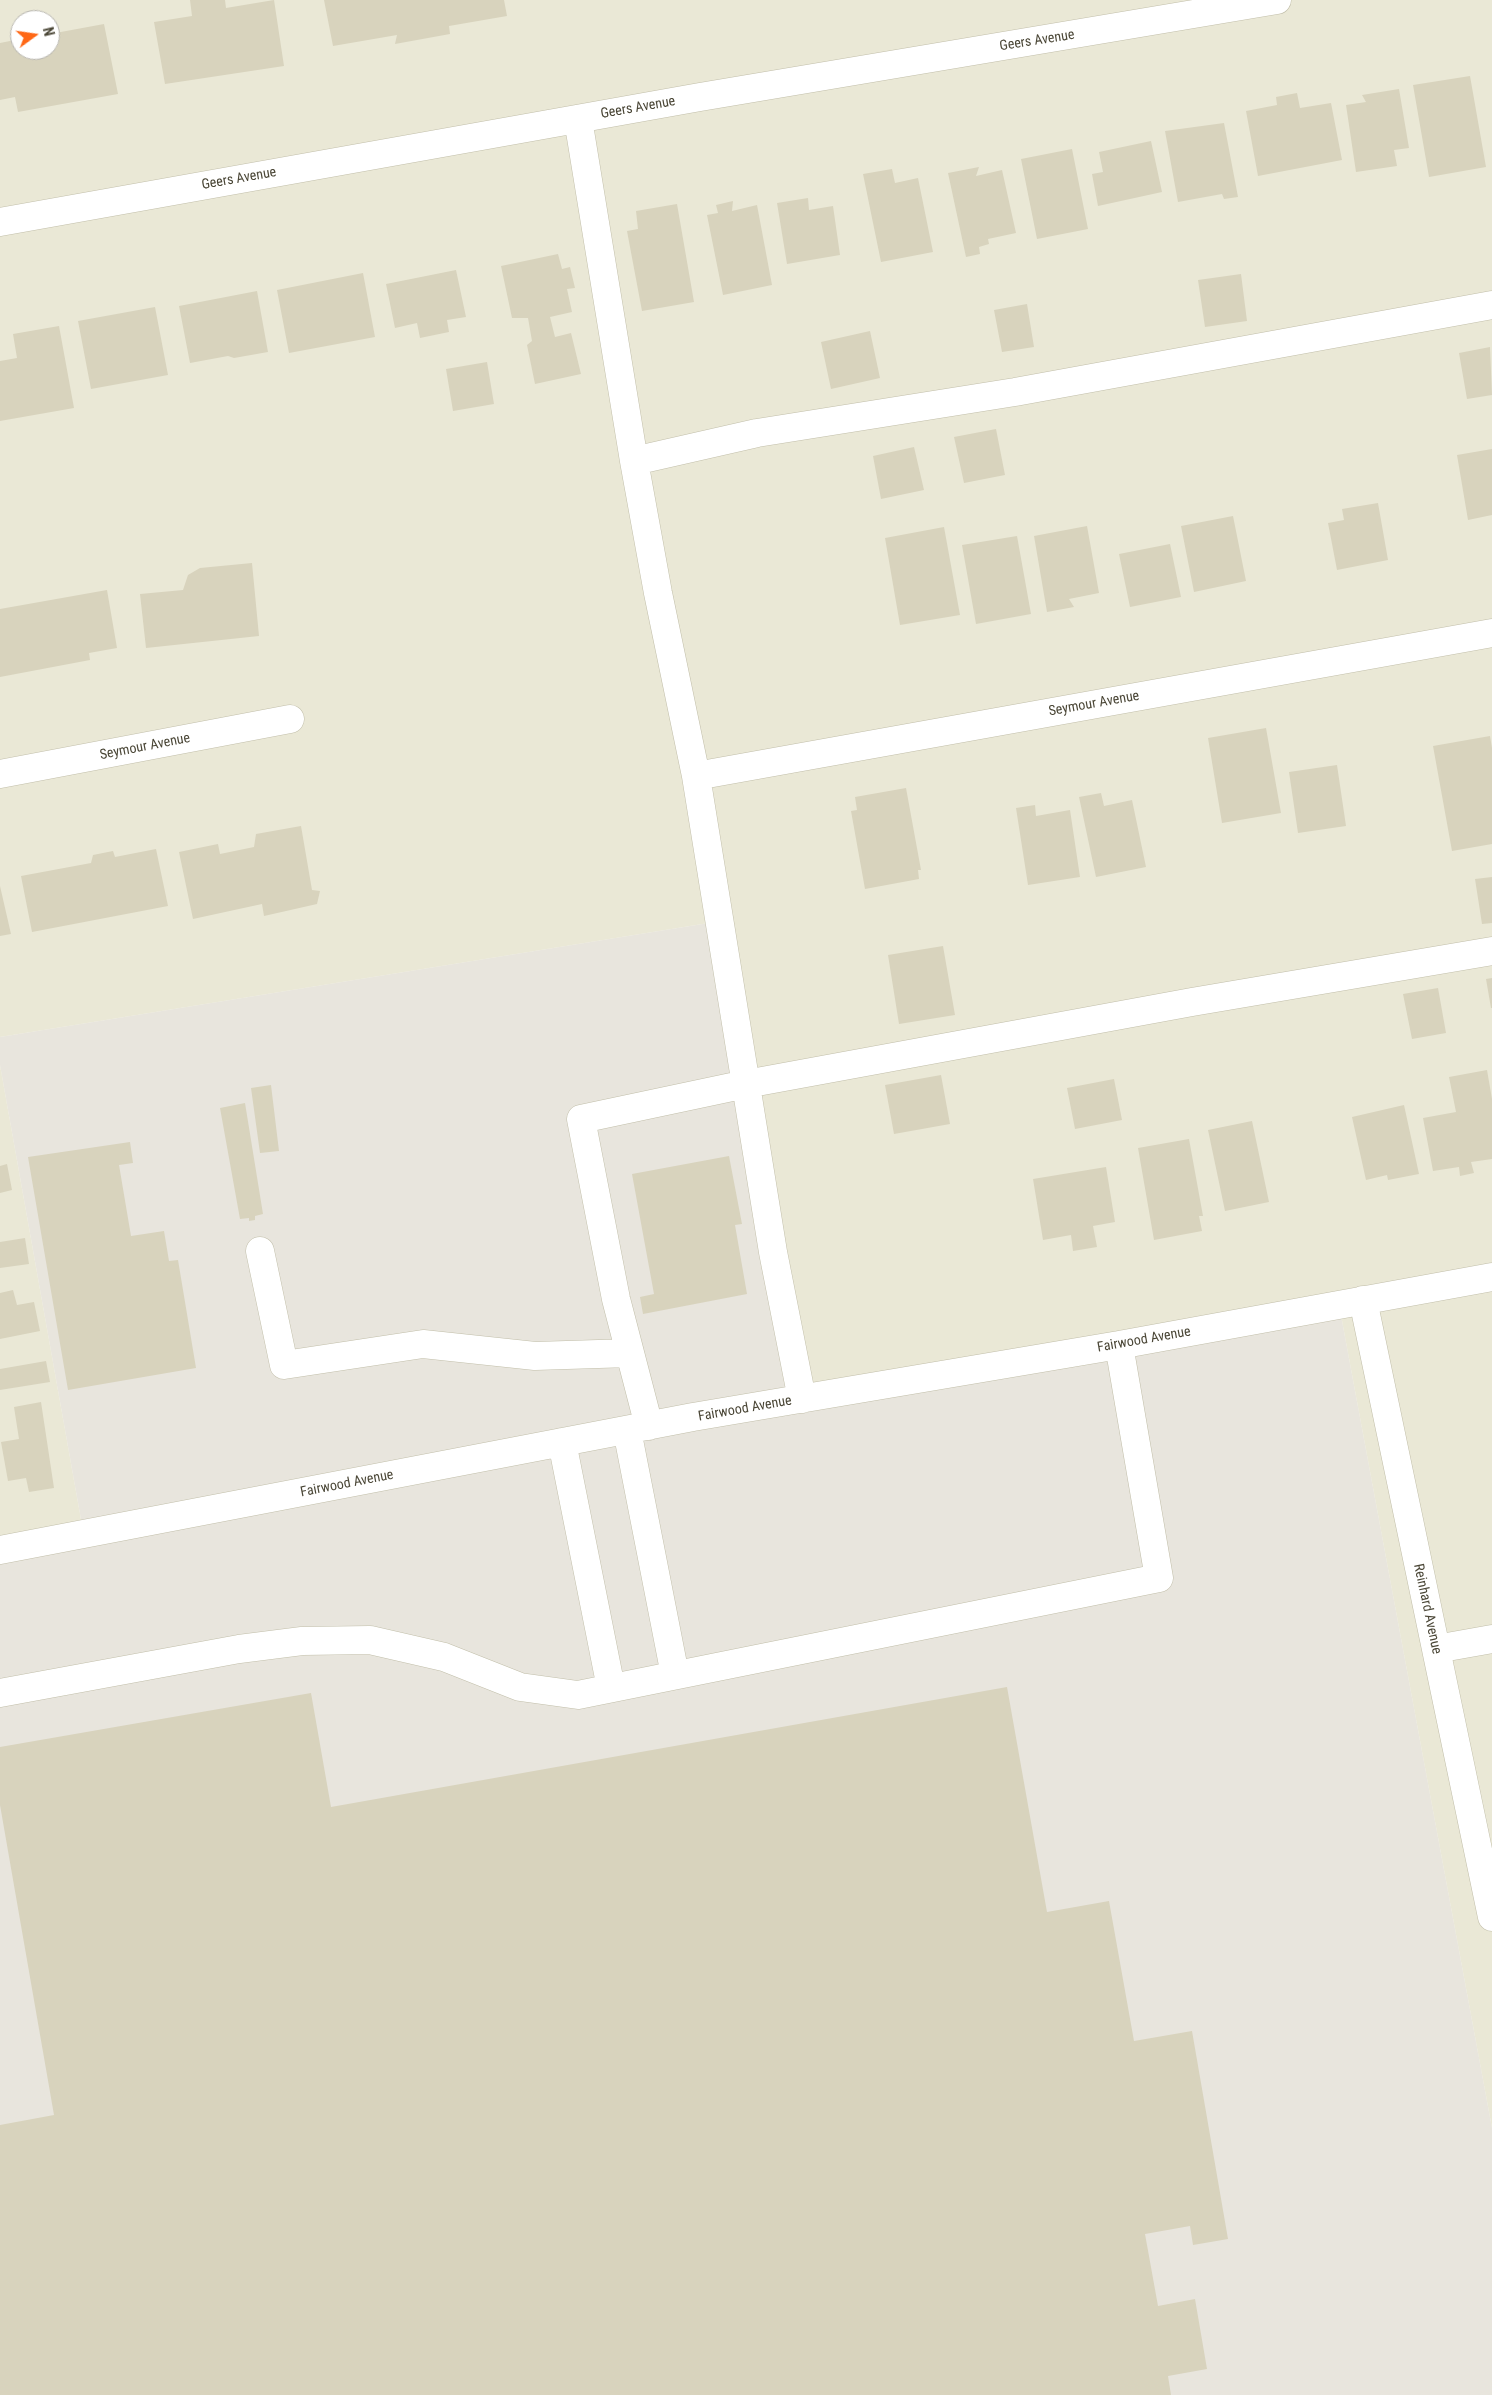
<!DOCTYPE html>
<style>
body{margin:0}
#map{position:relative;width:1492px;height:2395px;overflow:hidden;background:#f5f4e8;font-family:"Roboto Condensed",sans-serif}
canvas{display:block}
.north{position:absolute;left:10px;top:10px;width:50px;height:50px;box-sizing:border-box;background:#fff;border:1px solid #b7b5af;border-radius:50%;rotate:76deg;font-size:14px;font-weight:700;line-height:20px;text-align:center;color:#4a4636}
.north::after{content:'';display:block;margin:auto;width:18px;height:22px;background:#ff6816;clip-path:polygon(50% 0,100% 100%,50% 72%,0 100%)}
</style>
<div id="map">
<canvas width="1492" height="2395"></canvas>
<div class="north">N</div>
</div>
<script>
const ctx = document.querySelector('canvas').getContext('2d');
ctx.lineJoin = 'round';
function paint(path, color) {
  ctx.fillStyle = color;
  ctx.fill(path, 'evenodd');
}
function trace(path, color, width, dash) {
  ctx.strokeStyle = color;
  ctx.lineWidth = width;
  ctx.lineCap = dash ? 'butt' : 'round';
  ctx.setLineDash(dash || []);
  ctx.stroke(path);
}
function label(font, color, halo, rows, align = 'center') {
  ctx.font = font + ' "Roboto Condensed",sans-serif';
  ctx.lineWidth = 4;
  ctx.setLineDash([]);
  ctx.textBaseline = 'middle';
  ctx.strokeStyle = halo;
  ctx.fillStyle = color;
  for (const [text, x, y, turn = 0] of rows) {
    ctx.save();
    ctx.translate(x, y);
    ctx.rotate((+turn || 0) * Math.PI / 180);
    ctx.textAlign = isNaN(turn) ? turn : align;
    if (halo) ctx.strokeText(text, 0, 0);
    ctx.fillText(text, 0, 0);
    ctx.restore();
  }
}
paint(new Path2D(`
 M0,0H1492V2128L1340,1310L796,1406L715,922L0,1037ZM20,20H50V50H20Z
 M0,1065L85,1542L0,1557Z`), '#eae8d6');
paint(new Path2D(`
 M715,922L797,1406L1340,1310L1492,2128V2395H0V1557L85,1542L0,1065V1037Z`), '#e8e5dd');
paint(new Path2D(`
 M190,0H225L226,8L274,0L284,66L165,84L154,22L192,16Z
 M324,0H504L507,16L449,26L450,34L395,44L397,35L333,46Z
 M104,24L118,94L18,112L15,97L0,100V43L20,39V50H50V34Z
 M1470,76L1486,167L1429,177L1413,85Z
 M1399,89L1409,148L1394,150L1397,166L1356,172L1346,105L1366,102L1362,95Z
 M1297,93L1300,108L1331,103L1342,160L1258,176L1246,111L1277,105L1276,97Z
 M1224,123L1238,197L1224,199L1222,194L1178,202L1165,131Z
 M1151,141L1162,192L1098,206L1092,174L1103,172L1099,152Z
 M1072,149L1088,229L1037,239L1021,159Z
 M979,167L976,176L1002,170L1016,233L988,239L989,244L979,247L980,254L966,257L948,173Z
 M892,169L895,183L918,178L933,252L881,262L863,174Z
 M808,198L809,210L833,206L840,255L787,264L777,203Z
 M733,201L732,211L757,205L772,285L723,295L707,215L718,213L716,205Z
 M677,204L694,302L642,311L627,231L638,229L636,211Z
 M558,254L562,269L570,267L575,288L567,289L572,312L550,317L555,337L571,333L581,374L535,384L527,345L532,341L528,318H512L501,266Z
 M456,270L466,317L447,320L449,332L420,338L417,323L395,328L386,284Z
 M363,273L375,337L289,353L277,290Z
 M1241,274L1247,321L1205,327L1198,280Z
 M257,291L268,352L234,358L228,356L190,363L179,306Z
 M1027,304L1034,347L1002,352L994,310Z
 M155,307L168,375L91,389L78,321Z
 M59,326L74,408L0,421V361L17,358L13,334Z
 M870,331L880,378L831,389L821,342Z
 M1490,347L1492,395L1467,399L1459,353Z
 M487,362L494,404L453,411L446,369Z
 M996,429L1005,475L964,483L954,437Z
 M914,447L924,490L881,499L873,456Z
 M1492,449V515L1468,520L1457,455Z
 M1378,503L1388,560L1337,570L1328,523L1344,520L1342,509Z
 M1233,516L1246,581L1194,592L1181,526Z
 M1087,526L1099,593L1069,599L1074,607L1047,612L1034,536Z
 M944,527L960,615L900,625L885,538Z
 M1017,536L1031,614L976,624L962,545Z
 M1170,544L1181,597L1130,607L1119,554Z
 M252,563L259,636L146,648L140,594L183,590L188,575L200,568Z
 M107,590L117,648L89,653L90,660L0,677V609Z
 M1266,728L1281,813L1222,823L1208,738Z
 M1490,736L1492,748V844L1452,851L1433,746Z
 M1337,765L1346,826L1298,833L1289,772Z
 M906,788L921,870H918L919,879L865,889L851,811L857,810L855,797Z
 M1101,793L1104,806L1132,800L1146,867L1096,877L1079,797Z
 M1035,805L1036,816L1070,810L1080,877L1028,885L1016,808Z
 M301,826L312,890L320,891L317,904L264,916L262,904L193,919L179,852L218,844L220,854L254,847L256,834Z
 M156,849L168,906L32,932L21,876L91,863L93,855L113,851L115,857Z
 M1492,877V923L1482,924L1475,879Z
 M0,886L11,934L0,936Z
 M943,946L955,1015L899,1024L888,955Z
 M1492,978V1008H1491L1486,979Z
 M1438,988L1446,1033L1412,1039L1403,994Z
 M1487,1070L1492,1099V1159L1471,1162L1474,1173L1460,1176L1459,1167L1433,1171L1423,1118L1456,1112L1449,1077Z
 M941,1075L950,1124L894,1134L885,1085Z
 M1114,1079L1122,1120L1075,1129L1067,1088Z
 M271,1085L279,1151L260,1153L251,1088Z
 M245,1103L263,1214L255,1216V1220L249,1221V1218L240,1219L220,1108Z
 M1404,1105L1419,1174L1388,1180L1387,1175L1366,1180L1352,1117Z
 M1252,1121L1269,1202L1225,1211L1208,1130Z
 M1189,1139L1203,1216H1199L1202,1231L1154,1240L1138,1148Z
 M130,1142L133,1163L119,1165L131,1236L164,1231L169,1261L178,1260L196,1368L68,1390L28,1157Z
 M729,1156L742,1224L735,1225L747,1294L643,1314L640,1297L654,1294L632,1174Z
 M7,1164L12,1190L0,1193V1166Z
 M1106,1167L1115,1222L1093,1226L1097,1247L1073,1251L1071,1235L1043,1240L1033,1179Z
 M25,1238L29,1264L0,1268V1242Z
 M13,1290L17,1305L34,1302L40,1331L0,1339V1293Z
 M46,1361L50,1382L0,1390V1369Z
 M41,1402L54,1488L29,1492L26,1478L8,1481L1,1442L19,1439L14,1407Z
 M1007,1687L1047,1912L1109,1901L1134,2041L1192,2031L1228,2239L1193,2245L1190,2226L1145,2234L1158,2306L1195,2299L1207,2369L1168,2376L1171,2395H0V2125L54,2115L0,1805V1747L311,1693L331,1807Z`), '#d8d3bd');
const minor = new Path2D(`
 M578,119L634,461L658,593L696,776L773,1252L802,1399
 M0,222L700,97L1277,0
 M634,461L757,433L1015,392L1492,305
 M0,774L290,719
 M696,776L1492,633
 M260,1251L284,1365L423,1344L535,1356L630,1353
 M1363,1300L1492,1917
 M649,1426L616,1299L581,1119L746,1084L1192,1002L1492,951
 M627,1430L675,1675
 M562,1442L611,1688
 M0,1550L693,1417L1119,1345L1492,1277
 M1436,1649L1492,1639
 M0,1693L239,1649L302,1641L370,1640L444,1657L520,1687L578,1695L1159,1578L1119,1345`);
trace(minor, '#c2bfaa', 29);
trace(minor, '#fff', 28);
label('14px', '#4a4636', '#fff', [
 ["Geers Avenue",1037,41,-9],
 ["Geers Avenue",638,108,-10],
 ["Geers Avenue",239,179,-10],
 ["Seymour Avenue",1094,704,-10],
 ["Seymour Avenue",145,747,-11],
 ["Fairwood Avenue",1144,1340,-10],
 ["Fairwood Avenue",745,1409,-10],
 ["Fairwood Avenue",347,1484,-11],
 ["Reinhard Avenue",1427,1609,78]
]);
</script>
